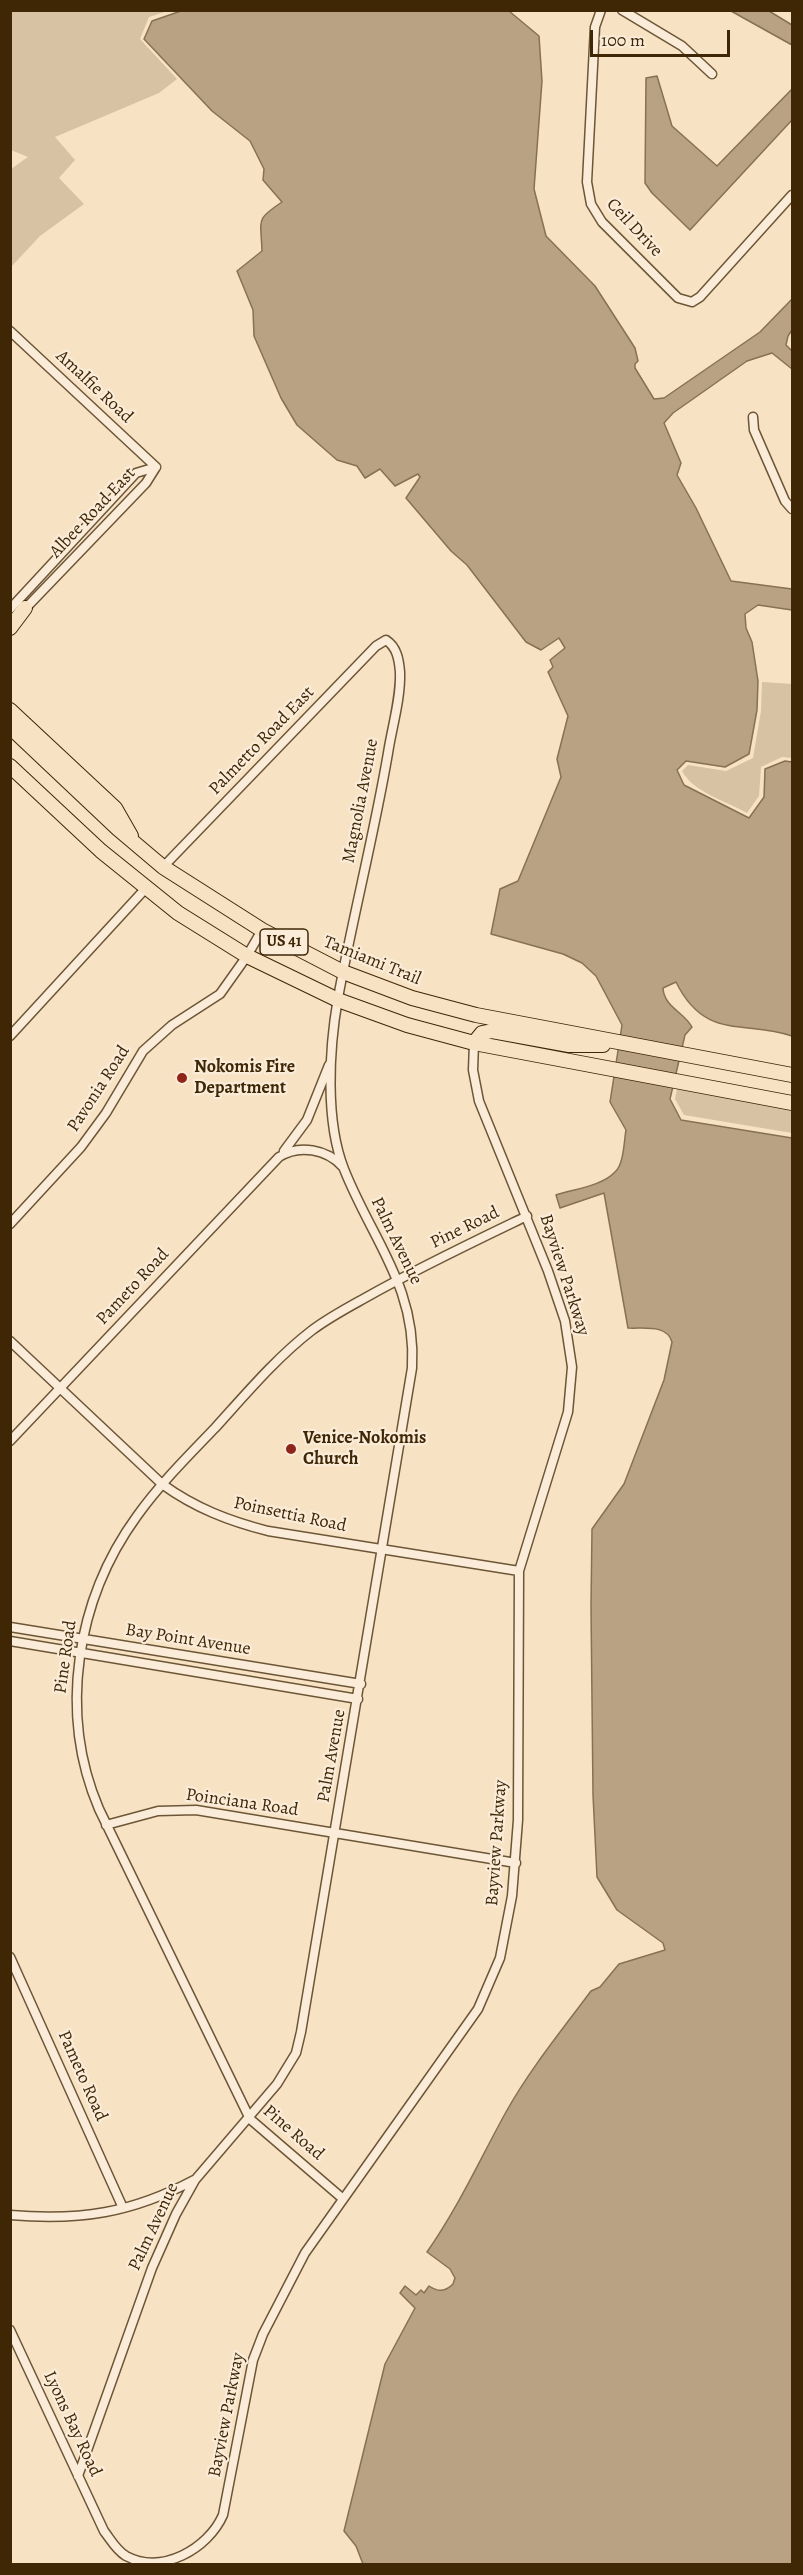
<!DOCTYPE html>
<style>
body{margin:0}
#map{position:relative;width:803px;height:2575px;overflow:hidden;background:#f7e2c4;font-family:Alegreya,serif}
canvas{display:block}
.frame{position:absolute;inset:0;border:12px solid #3f2706;pointer-events:none}
.scale{position:absolute;left:590px;top:30px;width:140px;height:27px;box-sizing:border-box;border:3px solid #3f2706;border-top:0;padding-left:8px;font-size:18px;line-height:21px;white-space:nowrap;color:#3f2706;-webkit-text-stroke:4px #faecd9;paint-order:stroke}
</style>
<div id="map">
<canvas width="803" height="2575"></canvas>
<div class="frame"></div>
<div class="scale">100 m</div>
</div>
<script>
const ctx = document.querySelector('canvas').getContext('2d');
ctx.lineJoin = 'round';
function paint(path, color) {
  ctx.fillStyle = color;
  ctx.fill(path, 'evenodd');
}
function trace(path, color, width, dash) {
  ctx.strokeStyle = color;
  ctx.lineWidth = width;
  ctx.lineCap = dash ? 'butt' : 'round';
  ctx.setLineDash(dash || []);
  ctx.stroke(path);
}
function label(font, color, halo, rows, align = 'center') {
  ctx.font = font + ' Alegreya,serif';
  ctx.lineWidth = 4.5;
  ctx.setLineDash([]);
  ctx.textBaseline = 'middle';
  ctx.strokeStyle = halo;
  ctx.fillStyle = color;
  for (const [text, x, y, turn = 0] of rows) {
    ctx.save();
    ctx.translate(x, y);
    ctx.rotate((+turn || 0) * Math.PI / 180);
    ctx.textAlign = isNaN(turn) ? turn : align;
    if (halo) ctx.strokeText(text, 0, 0);
    ctx.fillText(text, 0, 0);
    ctx.restore();
  }
}
paint(new Path2D(`
 M11,10L168,11L149,17L140,39L177,79L159,93L55,137L75,160L59,178L84,204L40,236L11,267V169L28,157L11,150Z
 M762,682L792,684V758L782,757L761,767L759,796L747,813C726,801 693,792 682,771L688,765L726,771L753,758L761,711Z
 M677,1089L792,1108V1133L684,1115L675,1099Z`), '#d8c2a4');
const water = new Path2D(`
 M181,11H509L539,36L542,81L534,189L546,236L595,286L635,348L638,361L635,364V368L654,399L664,398L760,332L792,299V330L788,336L786,345L792,351V369L772,353L747,361L673,413L664,423L681,463L677,475L696,508L731,581L792,589V610L758,605L745,614L746,628L752,642L758,681L757,710L749,754L725,767L686,761L677,770L684,785L749,818L764,797L765,769L785,761L792,762V1036C744,1020 705,1041 676,982L663,988C664,1007 684,1012 692,1027L685,1035L670,1099L681,1120L792,1138V2564H363L356,2546L344,2531L385,2364L415,2308L400,2293L405,2286L416,2295L421,2290L424,2293L429,2286C438,2292 445,2292 453,2284L455,2278L450,2269L427,2252C458,2208 480,2159 506,2112C530,2069 562,2030 591,1991L600,1987L619,1964L665,1950L663,1943L617,1910L597,1877L593,1795L591,1606L592,1529L624,1484L664,1380L672,1342C667,1324 643,1329 628,1328L604,1193L560,1208L556,1195C574,1189 602,1186 615,1172C624,1164 624,1141 626,1130L610,1102L622,1025L596,976L582,963L563,954L491,934L500,889L518,881L561,777L557,759L568,716L548,672L553,667L550,660L565,648L559,638L541,650L526,642L467,565L451,551L406,498L420,477L418,474L395,486L380,469L365,478L357,466L337,460L297,425L281,398L254,336L253,310L237,271L262,251C261,219 255,220 282,202L263,180L264,169L250,141L212,111L144,39L152,21Z
 M731,11H769L792,25V45Z
 M657,76L672,126L717,166L792,89V120L690,230L652,193L645,183L646,78Z`);
paint(water, '#b8a283');
trace(water, '#887151', 1.5);
const street = new Path2D(`
 M601,10L595,27L587,182L591,204L602,222L678,298L692,302L700,297L792,195
 M622,10L682,46L712,74
 M10,331L156,467
 M753,417L754,430L785,501L792,509
 M10,609L136,473L156,467
 M23,611L146,483L156,467
 M10,1036L146,888
 M284,1151L307,1120L329,1065
 M10,1224L81,1147L106,1113L143,1051L172,1025L220,994L247,956L262,930
 M10,1341L162,1484C195,1508 229,1521 268,1531L519,1571
 M10,1441L279,1157C299,1144 327,1149 343,1167
 M10,1627L361,1684
 M10,1641L358,1699
 M106,1825L158,1811L196,1810L516,1863
 M10,1957L123,2208
 M342,2198L250,2119L99,1809C58,1713 76,1600 137,1516C160,1484 188,1456 215,1428C245,1395 276,1358 311,1331C328,1318 347,1308 365,1298C418,1268 473,1242 527,1216
 M10,2215C80,2221 132,2213 194,2180
 M10,2330L104,2531C111,2540 116,2550 126,2556C162,2575 208,2549 223,2515L253,2360L263,2334L305,2253L478,2009L500,1958L512,1896L518,1820L519,1571L568,1412L572,1367L565,1321L548,1271L479,1101L473,1070L474,1043
 M78,2476L152,2268L176,2214L195,2180L277,2084L296,2053L301,2032L412,1368C417,1287 372,1240 344,1169C325,1121 329,1049 338,998C353,916 374,835 388,753C392,727 401,698 400,672C399,660 397,647 386,640L376,646L163,867`);
const primary = new Path2D(`
 M10,628L25,608
 M10,710L115,808L131,836
 M10,727L118,829L163,867L262,930L343,972L412,998L476,1015L792,1075
 M10,766L101,851L178,913L247,956L338,1000L407,1025L474,1043L792,1103
 M474,1043L482,1033L492,1031L569,1045H603`);
trace(street, '#6d5636', 11);
trace(primary, '#3f2706', 16);
trace(street, '#faecd9', 8);
trace(primary, '#f7e2c4', 14);
for (const [x, y, r, color] of [
 [182,1078,6,"#8f2418"],
 [291,1449,6,"#8f2418"]
]) {
  const dot = new Path2D();
  dot.arc(x, y, r, 0, 2 * Math.PI);
  ctx.fillStyle = color;
  ctx.fill(dot);
  trace(dot, '#faecd9', 2);
}
for (const [x, y, w] of [
 [284,942,48]
]) {
  const box = new Path2D();
  box.roundRect(x - w / 2, y - 13, w, 26, 4.5);
  ctx.fillStyle = '#faecd9';
  ctx.fill(box);
  trace(box, '#3f2706', 1.5);
}
label('bold 16px', '#3f2706', null, [
 ["US 41",284,942]
]);
label('18px', '#3f2706', '#faecd9', [
 ["Ceil Drive",634,228,47],
 ["Amalfie Road",94,387,43],
 ["Albee Road East",93,513,-47],
 ["Palmetto Road East",262,741,-46],
 ["Magnolia Avenue",361,801,-79],
 ["Tamiami Trail",372,961,22],
 ["Pavonia Road",99,1089,-57],
 ["Pine Road",465,1228,-26],
 ["Palm Avenue",396,1241,64],
 ["Bayview Parkway",564,1275,72],
 ["Pameto Road",133,1287,-47],
 ["Poinsettia Road",290,1515,12],
 ["Bay Point Avenue",188,1640,9],
 ["Pine Road",66,1657,-82],
 ["Palm Avenue",332,1756,-80],
 ["Poinciana Road",242,1803,8],
 ["Bayview Parkway",497,1843,-86],
 ["Pameto Road",82,2076,66],
 ["Pine Road",293,2133,41],
 ["Palm Avenue",154,2227,-65],
 ["Bayview Parkway",227,2415,-79],
 ["Lyons Bay Road",72,2424,65]
]);
label('bold 18px', '#3f2706', '#faecd9', [
 ["Nokomis Fire",194,1068],
 ["Department",194,1089],
 ["Venice-Nokomis",303,1439],
 ["Church",303,1460]
], 'left');
</script>
